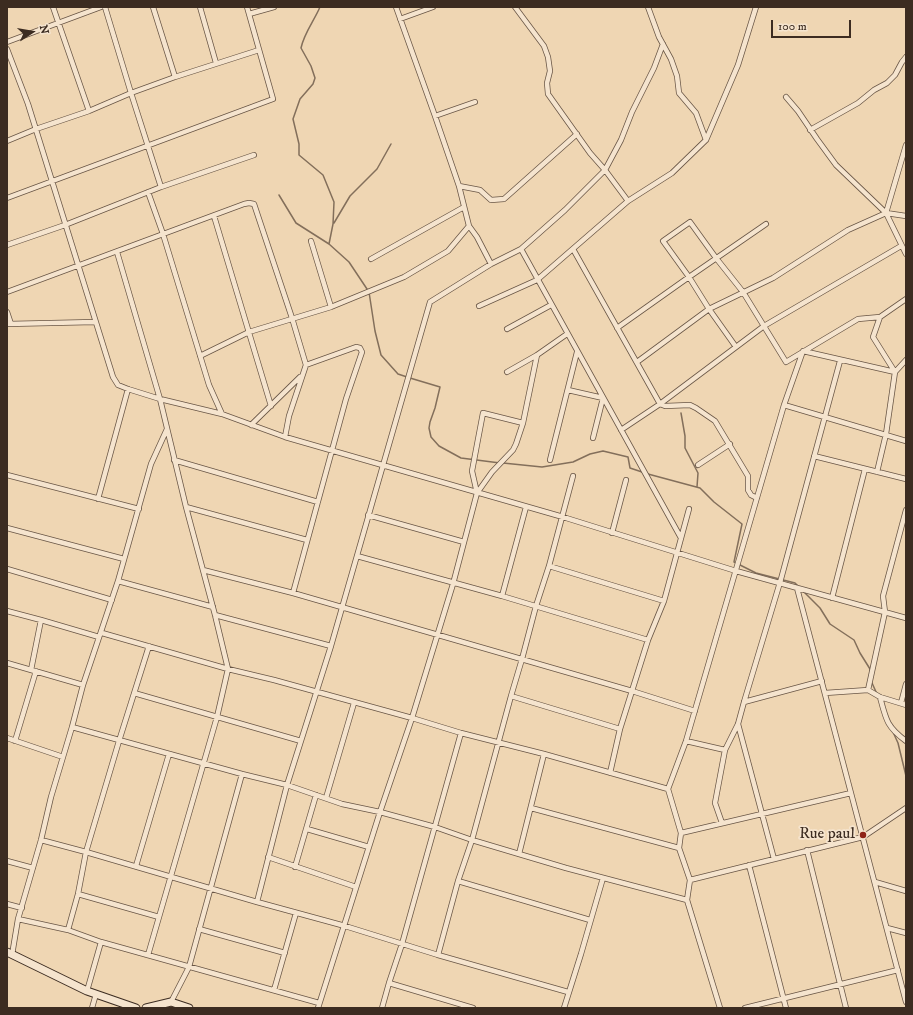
<!DOCTYPE html>
<style>
body{margin:0}
#map{position:relative;width:913px;height:1015px;overflow:hidden;background:#efd6b3;font-family:"IM FELL DW Pica",serif}
canvas{display:block}
.frame{position:absolute;inset:0;border:8px solid #3c2c21;pointer-events:none}
.north{position:absolute;left:12px;top:12px;width:40px;height:40px;-webkit-text-stroke:3px #f5e4ce;paint-order:stroke;rotate:78deg;font-size:11px;font-weight:700;line-height:16px;text-align:center;color:#3c2c21}
.north::after{content:'';display:block;margin:auto;width:14px;height:18px;background:#3c2c21;clip-path:polygon(50% 0,100% 100%,50% 72%,0 100%)}
.scale{position:absolute;left:771px;top:20px;width:80px;height:18px;box-sizing:border-box;border:2px solid #3c2c21;border-top:0;padding-left:5px;font-size:12px;line-height:14px;white-space:nowrap;color:#3c2c21;-webkit-text-stroke:3px #f5e4ce;paint-order:stroke}
</style>
<div id="map">
<canvas width="913" height="1015"></canvas>
<div class="frame"></div>
<div class="north">N</div>
<div class="scale">100 m</div>
</div>
<script>
const ctx = document.querySelector('canvas').getContext('2d');
ctx.lineJoin = 'round';
function trace(path, color, width, dash) {
  ctx.strokeStyle = color;
  ctx.lineWidth = width;
  ctx.lineCap = dash ? 'butt' : 'round';
  ctx.setLineDash(dash || []);
  ctx.stroke(path);
}
function label(font, color, halo, rows, align = 'center') {
  ctx.font = font + ' "IM FELL DW Pica",serif';
  ctx.lineWidth = 3.5;
  ctx.setLineDash([]);
  ctx.textBaseline = 'middle';
  ctx.strokeStyle = halo;
  ctx.fillStyle = color;
  for (const [text, x, y, turn = 0] of rows) {
    ctx.save();
    ctx.translate(x, y);
    ctx.rotate((+turn || 0) * Math.PI / 180);
    ctx.textAlign = isNaN(turn) ? turn : align;
    if (halo) ctx.strokeText(text, 0, 0);
    ctx.fillText(text, 0, 0);
    ctx.restore();
  }
}
trace(new Path2D(`
 M320,7C314,21 304,33 301,48L311,66L315,78L313,84L300,99L293,119L299,144V155L323,175L334,202L333,224L329,244L349,262L369,292L375,331L381,355L398,374L407,377
 M279,195L296,223L329,244
 M334,223L350,196L377,169L391,144
 M410,378L440,387L435,408L430,422L429,428L431,437L439,446L461,458L500,463
 M681,413L685,436V448L698,473L697,487
 M503,463L542,467L573,462L590,454L603,451L628,457L630,468L642,472
 M648,474L700,488L714,502L742,524L734,562L756,573L795,583L798,586
 M804,592L820,608L830,624L854,640L860,653L870,669V671
 M872,683L877,694
 M893,732L898,743L906,776`), '#836f5b', 1.5);
const street = new Path2D(`
 M53,7L89,111
 M105,7L131,93L161,187
 M153,7L175,77
 M200,7L216,63
 M396,7L435,116L459,186L469,226L477,237L491,264
 M515,7L544,46L548,57L550,71L547,83L548,94L590,153L605,170L628,201
 M648,7L659,37L671,59L677,76L679,93L696,113L706,140
 M249,14L274,7
 M400,19L433,7
 M7,42L101,7
 M7,49L28,104L113,377L118,385L128,389L160,399L222,414L285,437L563,517L736,571L906,618
 M786,97L798,111L817,139L836,165L886,213L906,254
 M435,116L475,102
 M810,130L858,103L874,90L887,83L895,75L902,62L906,57
 M7,141L36,129L89,111L131,93L175,77L259,50
 M459,186L480,190L491,200L504,199L577,134
 M148,192L163,234L209,385L222,414
 M7,198L273,99L247,7
 M886,213L906,145
 M214,216L271,406
 M766,224L689,277L663,241L690,222L716,258L743,292L786,362L858,319L880,317L906,299
 M311,241L331,307
 M7,245L65,225L161,187L254,155
 M521,249L681,538
 M573,249L660,404L665,406L690,405L696,408L715,421L748,476V490L751,495L757,498
 M117,252L160,399L186,507L215,615L228,669L217,717L148,955
 M371,259L464,207
 M7,292L244,204L249,203L254,204L292,318L306,365L289,416L285,437
 M479,306L537,280L628,201L672,173L706,140L738,65L756,7
 M7,312L11,324
 M880,317L873,337L895,372
 M7,324L95,322
 M617,328L689,277L709,309L773,278L848,230L886,213L906,216
 M507,329L551,305
 M200,356L249,332L331,307L404,277L448,251L469,226
 M637,362L709,309L736,347
 M507,372L537,355L567,334
 M568,390L603,398L593,438
 M784,405L906,441
 M251,425L300,377
 M621,430L660,404L764,326L901,246
 M814,456L906,479
 M174,460L318,502
 M550,460L577,352
 M698,465L730,444
 M877,472L886,434L895,372L906,360
 M7,475L139,509
 M477,493L472,471L483,413L523,423
 M98,499L128,389
 M186,507L307,540
 M368,515L464,542
 M7,528L124,559
 M612,533L626,480
 M357,556L502,596L648,640
 M549,566L664,601
 M7,569L112,600
 M203,570L293,593L632,691L695,711
 M118,581L213,607
 M797,588L906,1002
 M293,593L346,399L362,352L360,348L356,347L306,365
 M502,596L526,507
 M832,598L865,469
 M7,611L41,620L99,637
 M215,615L331,646
 M102,633L228,669L274,680L412,718L461,733L544,754L668,789
 M7,663L83,685
 M31,670L41,620
 M868,690L885,612L883,596L906,510
 M134,693L301,741
 M825,693L868,690L880,697L906,705
 M511,696L620,729
 M880,697C886,720 887,727 906,741
 M744,702L822,681
 M901,703L906,684
 M738,724L774,859
 M72,727L83,685L118,581L151,464L167,429
 M7,738L63,757
 M15,741L36,671
 M686,741L725,750
 M610,773L620,729L648,640L664,601L689,509
 M326,798L354,703
 M531,808L679,848
 M722,823L715,803L725,750L738,724L744,702L781,579L840,361
 M307,829L369,847
 M681,833L851,793
 M41,840L86,852L257,902L345,926L438,955L568,992
 M807,850L846,1008
 M519,854L544,754
 M268,857L356,887
 M7,861L33,868
 M749,865L786,1008
 M136,866L169,754
 M295,867L316,795
 M690,880L863,837L906,808
 M458,881L590,920
 M875,882L906,891
 M78,894L159,917
 M257,902L287,785L331,646L430,302L491,264L521,249L565,210L605,170L621,140L632,112L654,68L663,44
 M7,904L22,908
 M18,919L68,930L101,942L319,1003
 M887,928L906,933
 M199,929L285,953
 M68,930L78,894L86,852L119,741L149,646
 M12,955L18,919L41,840L51,797L72,727L242,774L287,785L342,804L380,812L435,827L472,840L566,868L687,900
 M438,955L458,881L472,840L511,696L522,659L536,606L549,566L573,476
 M389,983L473,1008
 M274,990L296,913
 M87,991L101,942
 M171,1002L189,967L242,774
 M92,1008L96,994
 M318,1008L380,812L412,718L453,584L477,493L492,472L513,450L516,444L523,423L537,355
 M382,1008L389,983L402,944L461,733
 M564,1008L581,954L603,878
 M720,1008L687,900L690,880L679,848L681,833L668,789L686,741L784,405L803,351L895,372
 M745,1008L898,970`);
const secondary = new Path2D(`
 M7,952L87,991L136,1008
 M146,1008L171,1002L189,1008`);
trace(street, '#695646', 6);
trace(secondary, '#3c2c21', 9);
trace(street, '#f5e4ce', 4.5);
trace(secondary, '#f5e4ce', 7);
for (const [x, y, r, color] of [
 [863,835,4,"#8f2418"]
]) {
  const dot = new Path2D();
  dot.arc(x, y, r, 0, 2 * Math.PI);
  ctx.fillStyle = color;
  ctx.fill(dot);
  trace(dot, '#f5e4ce', 1.5);
}
label('16px', '#3c2c21', '#f5e4ce', [
 ["Rue paul",855,835]
], 'right');
</script>
